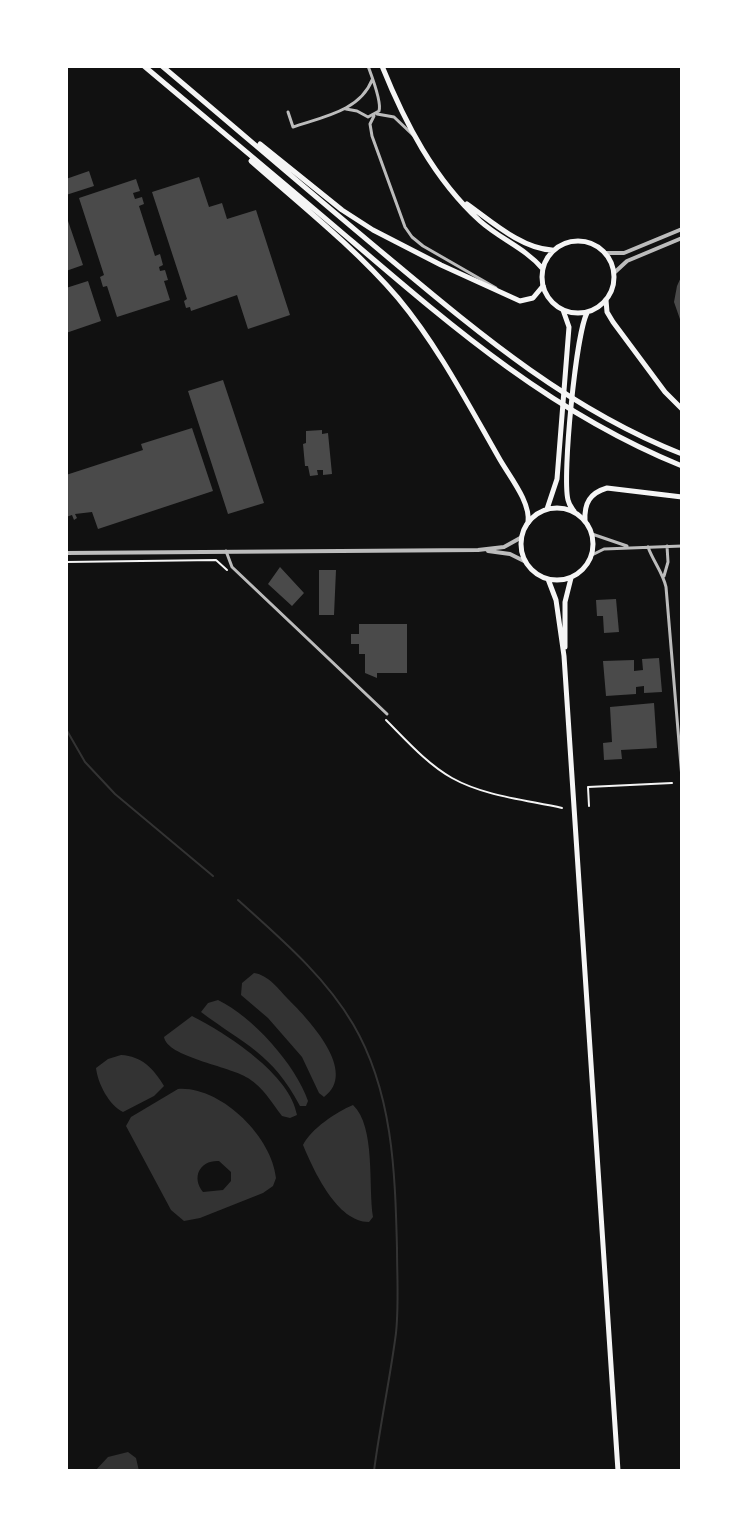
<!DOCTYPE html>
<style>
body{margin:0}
#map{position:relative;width:748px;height:1537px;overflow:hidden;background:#111;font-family:"PT Sans",sans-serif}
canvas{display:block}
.frame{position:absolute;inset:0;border:68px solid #fff;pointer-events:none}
</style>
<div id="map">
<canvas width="748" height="1537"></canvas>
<div class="frame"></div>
</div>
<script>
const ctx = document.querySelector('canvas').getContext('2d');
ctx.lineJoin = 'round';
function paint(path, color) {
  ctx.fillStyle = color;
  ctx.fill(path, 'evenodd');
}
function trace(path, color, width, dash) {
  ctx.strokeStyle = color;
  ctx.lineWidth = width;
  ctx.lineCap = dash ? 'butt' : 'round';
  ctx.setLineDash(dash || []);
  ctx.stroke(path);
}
paint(new Path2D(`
 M254,973C269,975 279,990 289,1000C308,1019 359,1072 324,1097L319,1093L302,1057L268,1018L241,995L242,983Z
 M218,1000C252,1016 296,1065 308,1101L306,1106H300C272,1053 245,1045 201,1012L208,1003Z
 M192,1016C226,1033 291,1075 297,1115L290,1118L282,1116C271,1102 264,1088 248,1078C229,1066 167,1057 164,1037Z
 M121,1055C142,1056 154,1069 164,1086L154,1096L123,1112C109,1105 98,1084 96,1068L108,1059Z
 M178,1089C221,1086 272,1137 276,1178L273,1186L263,1193L200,1218L184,1221L171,1210L126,1126L131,1117ZM219,1161L231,1172V1181L223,1190L203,1192C191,1177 200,1160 219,1161Z
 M353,1105C376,1127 368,1186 373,1217L369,1222C337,1222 314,1171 303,1145C311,1129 336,1112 353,1105Z
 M128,1452L136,1458L139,1471H95L108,1457Z`), '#333');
trace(new Path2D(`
 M66,729L85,762L115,794L213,876
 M238,900C280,938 324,975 353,1024C393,1092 395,1172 397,1248C397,1276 399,1305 396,1333C390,1379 380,1425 374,1471`), '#333', 2);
paint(new Path2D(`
 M89,171L94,186L66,195V179Z
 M199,177L209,207L222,203L227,219L256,210L290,315L248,329L237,295L191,311L190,307L186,308L184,301L187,299L152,192Z
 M136,179L140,191L133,193L135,199L142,197L144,204L139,206L155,256L160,254L163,265L159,267L160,271L165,270L168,280L164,281L170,300L117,317L107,286L103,287L100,277L104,275L79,198Z
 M66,215L83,265L66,271Z
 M682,275V325L674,302L677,286Z
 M88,281L101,321L66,333V288Z
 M223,380L264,503L228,514L188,391Z
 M192,428L213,491L98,529L92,512L75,514L77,518L74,520L72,515L66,517V475L143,450L141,444Z
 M322,430V434L328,433L332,474L323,475V470H317L318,475L310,476L308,466H305L303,444L306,443V431Z
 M280,567L304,593L292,606L268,584Z
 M319,570H336L334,615H319Z
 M616,599L619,632L604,633L603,616H597L596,600Z
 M359,624H407V673H377V678L365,673V654H359V644H351V634H359Z
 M659,658L662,692L644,693V686L636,687V694L606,696L603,661L634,660V671L643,670L642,659Z
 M654,703L657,748L621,750L622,759L604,760L603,743L612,742L610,707Z`), '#4a4a4a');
trace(new Path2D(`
 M66,562L216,560L227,570
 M386,720C406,740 427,764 452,778C484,796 526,800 562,808
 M589,806L588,787L672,783`), '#f5f5f5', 2);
trace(new Path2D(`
 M346,109L357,111L368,117L379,111C382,102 372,77 368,66
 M288,112L293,127C322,117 360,111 372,80
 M377,114L394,117L413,135
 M374,116L370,124L372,136L405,227L412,237L423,246L496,288
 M592,534L627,546
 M648,547C653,561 663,573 666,587L682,778
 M226,551L232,567L387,714
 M592,555L604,549L682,546
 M664,576L668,562L667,546`), '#bcbcbc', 3);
trace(new Path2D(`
 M606,253H624L682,229
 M614,273L627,261L682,238
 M488,551L510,554L526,562
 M66,553L478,550L504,547L522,537`), '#bcbcbc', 4);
trace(new Path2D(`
 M382,66C405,123 434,179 480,221C500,239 525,248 543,269
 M467,204C491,221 522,249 552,250
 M542 277a36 36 0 1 1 72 0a36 36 0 1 1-72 0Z
 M521 544a36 36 0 1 1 72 0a36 36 0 1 1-72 0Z
 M547,509L557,479L569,327L563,310
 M574,511C571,507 569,505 568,500C562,476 576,334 587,313
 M548,579L556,600L564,656L618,1471
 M565,647V602L571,578`), '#f5f5f5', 5);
trace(new Path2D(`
 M144,66C214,125 284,183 353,242C457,331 554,414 682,466
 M162,66C238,130 313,195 390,259C481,335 570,410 682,454
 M260,144L342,210L373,230L441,265L520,301L533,298L543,286
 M251,161C301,205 355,248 398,298C438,346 468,404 499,458C509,476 531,502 528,523
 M606,300L607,312L613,322L665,392L682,409
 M585,521C584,503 590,493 607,488L682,497`), '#f5f5f5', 5);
</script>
